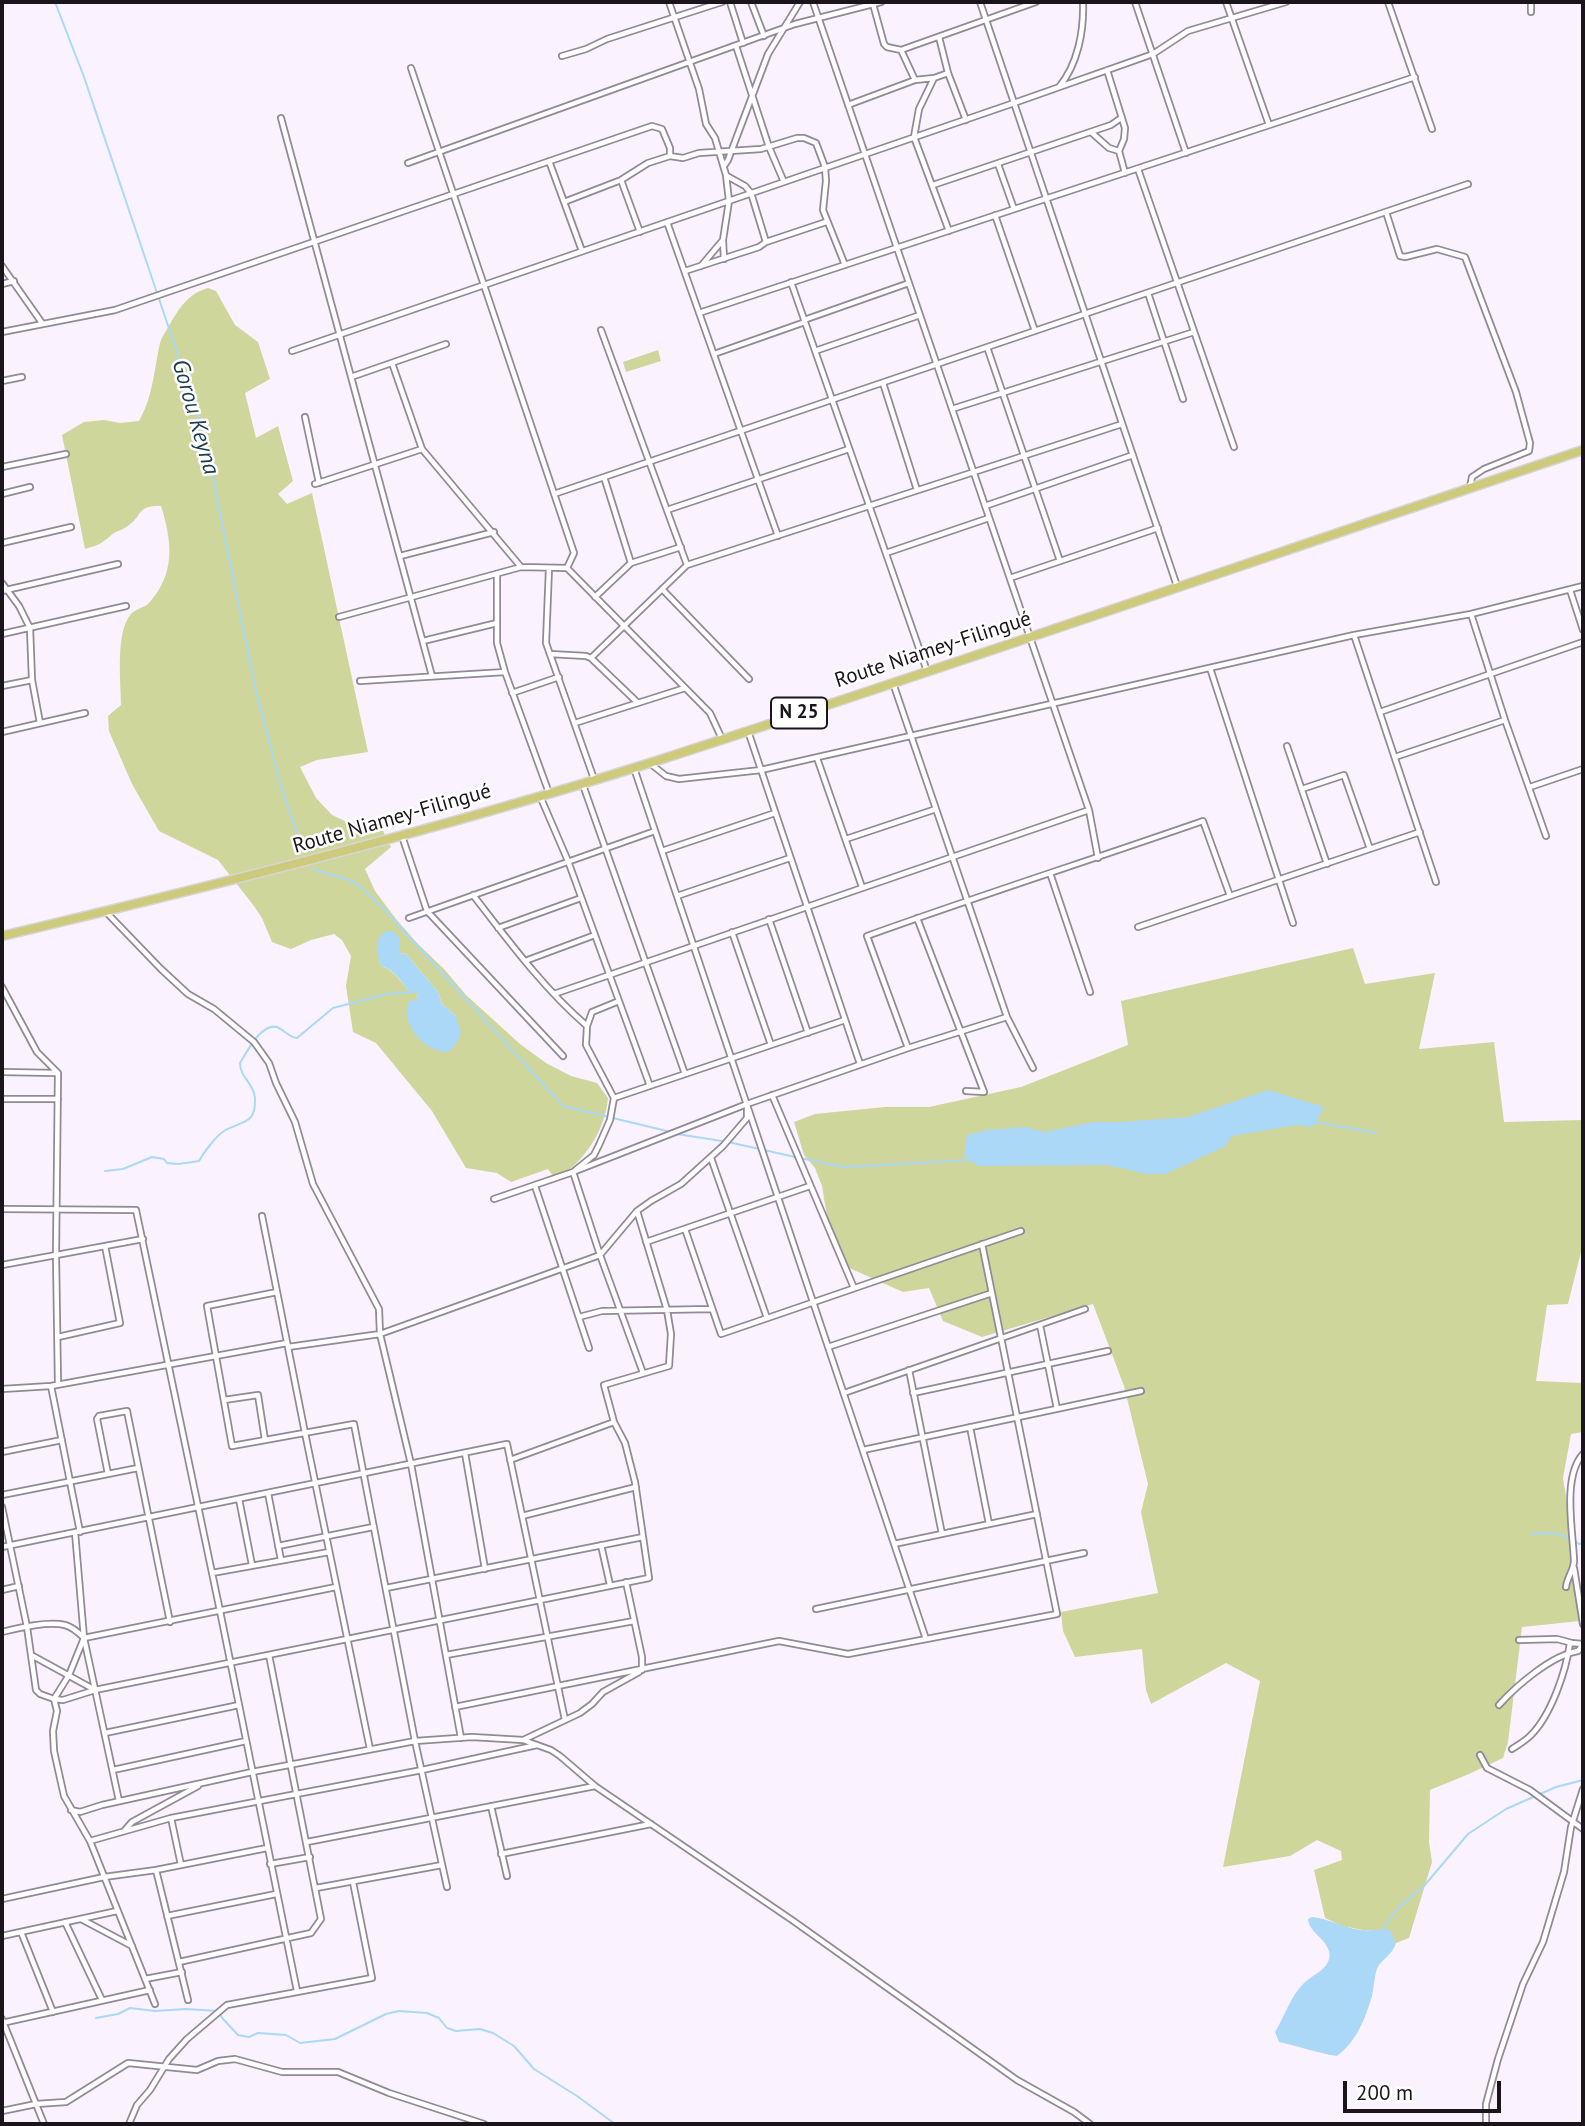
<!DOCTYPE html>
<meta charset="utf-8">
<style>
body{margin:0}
#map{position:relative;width:1585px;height:2126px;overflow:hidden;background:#faf2fe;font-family:"PT Sans",sans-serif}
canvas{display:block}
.frame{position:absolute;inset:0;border:4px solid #19151a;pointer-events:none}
.scale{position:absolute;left:1343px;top:2081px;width:158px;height:32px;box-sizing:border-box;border:4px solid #19151a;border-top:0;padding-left:9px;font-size:21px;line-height:24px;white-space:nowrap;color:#19151a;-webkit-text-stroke:5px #fff;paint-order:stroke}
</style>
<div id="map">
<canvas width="1585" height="2126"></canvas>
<div class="frame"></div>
<div class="scale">200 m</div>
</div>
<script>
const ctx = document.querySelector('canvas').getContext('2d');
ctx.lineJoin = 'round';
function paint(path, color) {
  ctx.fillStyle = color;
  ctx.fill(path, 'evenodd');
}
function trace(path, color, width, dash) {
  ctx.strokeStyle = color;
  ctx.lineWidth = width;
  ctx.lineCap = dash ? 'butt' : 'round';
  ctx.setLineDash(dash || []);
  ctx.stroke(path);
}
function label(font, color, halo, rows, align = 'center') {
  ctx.font = font + ' "PT Sans",sans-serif';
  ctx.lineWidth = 5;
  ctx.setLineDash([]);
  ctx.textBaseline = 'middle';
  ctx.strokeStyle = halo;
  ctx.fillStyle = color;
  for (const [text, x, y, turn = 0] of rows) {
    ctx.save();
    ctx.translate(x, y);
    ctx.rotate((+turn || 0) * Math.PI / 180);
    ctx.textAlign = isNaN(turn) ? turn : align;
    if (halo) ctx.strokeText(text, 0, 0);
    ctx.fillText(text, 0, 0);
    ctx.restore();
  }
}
paint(new Path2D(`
 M208,288L216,291L235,325L258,342L270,379L245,393L256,438L278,426L293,481L278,494L287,504L312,493L368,752L317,760L300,767L316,798L332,815L349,823L367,820L380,825L391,847L365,869L375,891L396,919L417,943L444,969L466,995L520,1044L546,1063L571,1076L597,1083L608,1098C605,1132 584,1161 556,1180L548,1169L511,1182L497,1173L466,1168L432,1111L376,1043L353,1032L346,986L351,956L342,940L334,934L311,940L291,949L272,942L262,918L254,906L218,860L159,831L132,784L109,731L108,716L121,705C121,682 115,632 131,614C135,609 144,608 149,603C176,573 172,541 161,506C137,505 143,515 129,525C125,529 119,530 114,533C100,544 102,544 85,549L62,435L84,422L104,420L120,423L139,421C153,397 154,370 160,343C162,336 167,330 170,324C180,307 188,294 208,288ZM400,944V953L406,954L438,992L442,1004L456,1016L418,998L417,992H410C401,982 394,970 381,966L379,959Z
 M658,350L661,361L626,372L623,362Z
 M1353,948L1365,984L1435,973L1419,1049L1494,1042L1504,1122L1583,1120V1244L1568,1304L1547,1305L1536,1381L1583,1383V1432L1571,1434L1563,1478L1578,1572L1580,1621L1522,1627L1508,1742L1503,1758L1469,1774L1430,1790L1429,1842L1432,1862L1409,1938L1396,1943L1389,1930H1363L1342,1926L1325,1918L1314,1870L1342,1860L1341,1851L1317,1840L1290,1856L1223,1867L1260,1681L1226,1663L1151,1704L1146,1690L1142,1649L1075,1657L1063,1631L1061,1612L1158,1593L1141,1512L1148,1484L1124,1386L1093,1304L982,1337L943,1321L929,1288L903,1292L847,1267L827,1216L822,1186L815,1168L804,1155L794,1122L815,1114L885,1107H929L1021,1087L1128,1045L1121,1001Z`), '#ced69c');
paint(new Path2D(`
 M392,931L400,937V953L406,954L438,992L442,1004L456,1016L461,1033L456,1044L448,1052C426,1053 400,1025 408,1003L418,998L417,992H410C401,982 395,970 381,966C377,952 373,943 384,932Z
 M1268,1090L1324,1107L1313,1127L1297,1125L1232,1136L1224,1147L1165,1174H1147L1106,1165L978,1166L964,1156L967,1135L987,1130L1025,1127L1044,1132L1094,1122H1120L1188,1117Z
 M1312,1917C1330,1919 1344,1928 1361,1930C1371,1931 1380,1929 1390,1930L1396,1943C1392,1956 1381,1959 1377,1969C1374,1977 1374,1987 1372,1996C1365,2019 1357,2041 1337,2056C1317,2053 1299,2046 1279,2042L1275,2032C1285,2016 1290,1997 1303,1984C1313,1974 1333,1968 1329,1951C1325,1938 1309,1932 1308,1919Z`), '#abd8f6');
trace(new Path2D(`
 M55,2L84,77L203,429L255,687L280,783L300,842
 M313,869L355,882L385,910L563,1106L671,1132
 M1316,1122L1376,1133
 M677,1134L728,1142L795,1157
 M800,1158L844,1167L972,1160
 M105,1171L123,1169L152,1157L164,1159L167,1163L179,1164L199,1161C204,1152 216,1136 224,1131C243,1120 256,1125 255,1098C254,1083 240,1078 240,1063C247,1052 261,1023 277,1027C285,1030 288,1037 297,1038L333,1008L391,993L417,992
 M1531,1534L1554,1533L1570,1538
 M1575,1541L1579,1544L1583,1543
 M1383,1929L1397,1909L1424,1886L1468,1834L1506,1809L1556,1787L1583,1780
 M96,2018L118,2014L130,2008L155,2011L186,2009L218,2011L223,2019L238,2035L249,2037L258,2033L286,2035L300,2043L335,2039L386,2014L399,2011L427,2013L439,2018L447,2028L456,2031L480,2029L493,2033L514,2046L534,2069L577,2096L615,2124
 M823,2124H838`), '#abd8f6', 2);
const minor = new Path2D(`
 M669,2L699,89L706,124L715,138L726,175L729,201L723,240L701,266
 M730,2L743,43
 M751,2L764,36
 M813,2L1089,810L1098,858
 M980,2L1177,586
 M1135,2L1186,153
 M1226,2L1269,125
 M1388,2L1432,129
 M873,4L884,44L887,47L901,50L915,80L934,78L919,109L914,137L949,231
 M1531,12V2
 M736,46L769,147L784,182
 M901,50L1036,2
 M562,56L586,49L607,39L722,2
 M411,68L574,553L567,568
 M1107,70L1125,128L1124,139L1119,151L1125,173
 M948,73L966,120
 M934,78L948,73L939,37
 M1059,87C1078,64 1084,31 1083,2
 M848,105L915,80
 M281,118L432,676
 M1091,132L1109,148L1119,151
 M549,161L582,251
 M408,163L795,24L881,2
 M998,164L1014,209
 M724,166L728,160L768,54L800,2
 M1138,169L1234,447
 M727,176L745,186L751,193L766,242
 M621,180L640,232
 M933,185L1111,125L1121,118
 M564,202L621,180L648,163L670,156L683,158L699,153L761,149L797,138H804L816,143L825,167L826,181L823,210L845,265
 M1386,212L1400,256L1405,257L1437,249L1465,257L1516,392L1530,443L1529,451L1484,469L1472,477L1470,487
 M995,215L1035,331
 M667,222L778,536
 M723,240L724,259
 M2,266L42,323
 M685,271L759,247L766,242L826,222
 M791,282L927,671
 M2,284L14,281
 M1148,293L1183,399
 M699,313L1415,77
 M804,320L909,283
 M601,330L687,565
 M2,332L115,310L652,126L662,129L670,148V156
 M987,347L1060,561
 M292,351L1014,103L1153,54L1188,31L1286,2
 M815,351L920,315
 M714,354L805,322
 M392,363L422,449L521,567L567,568L710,713L722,739
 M351,377L446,344
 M2,381L22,377
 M883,383L917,490
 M952,409L1194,332
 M305,417L319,483
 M2,467L66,454
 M604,477L631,563
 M315,484L422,449
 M2,494L30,487
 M554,494L1468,184
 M985,506L1133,455
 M667,510L849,449
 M2,543L71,527
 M886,553L989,518
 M400,556L494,532
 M549,568L546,643L594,779
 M497,574V643L505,672L549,793
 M1010,578L1158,528
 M2,583L19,606L30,628L32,680L40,723
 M662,589L749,679
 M1570,590L1583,630
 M2,591L118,564
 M595,597L631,563L681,547
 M1471,614L1505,720L1546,836
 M339,617L521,567
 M2,634L126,606
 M1354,635L1436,882
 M423,641L497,623
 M550,654L586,656L591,658L638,703
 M591,658L687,565L1122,424
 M1210,668L1293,923
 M360,681L505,672
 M893,683L1007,1017L1033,1068
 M2,686L32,680
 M512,693L559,677
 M1380,712L1583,642
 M575,723L685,688
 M748,731L860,1064
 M2,732L85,713
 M1287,746L1327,864
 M1395,757L1505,720
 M817,758L862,887
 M651,764L666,776L679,779L761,770L1354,635L1471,614L1583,586
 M634,768L926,1639
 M583,785L685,1074
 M1530,787L1583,769
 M1302,789L1344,775L1370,849
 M540,796L568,861L650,1086
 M402,836L427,911L563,1056
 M846,839L936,809
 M662,851L775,813
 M1050,873L1090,992
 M473,895C508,940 543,988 587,1026L586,1045L614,1098L610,1120L599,1145L594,1155L573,1172L600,1255L643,1373
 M677,896L790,858
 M106,912L161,969L188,994L214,1009L254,1042L269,1063L276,1083L295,1122L313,1184L379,1309L380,1334L411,1464L461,1738
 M409,918L655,831
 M917,918L984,1092L966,1091
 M769,919L808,1033
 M1138,927L1420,832
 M498,928L581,898
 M732,932L771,1045
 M525,961L595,935
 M2,987L37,1052L58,1073L56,1255L58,1384
 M554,994L1089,810
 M587,1026L592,1012L619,1001
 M908,1048L867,936C978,896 1091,860 1203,821L1230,896
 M2,1072L57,1073
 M772,1095L854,1288
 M614,1098L845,1020
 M2,1099H58
 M711,1158L767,1318
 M535,1186L589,1348
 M494,1199L573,1172L747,1104L908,1048L1007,1017
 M2,1209L136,1210L220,1611L297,1991
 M262,1216L305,1433L370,1749
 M685,1229L721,1334L1021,1231
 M646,1242L810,1186
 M2,1265L143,1239
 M277,1292L207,1306L232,1446L354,1424L415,1741L447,1887
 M579,1317L602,1311L712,1309
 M1040,1325L1057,1409
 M58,1337L120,1323L105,1246
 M288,1347L380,1334L600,1255L637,1211L651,1201L681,1184L723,1146L747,1118V1108
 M828,1347L992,1293
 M909,1370L942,1534
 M51,1386L80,1532
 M2,1389L51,1386L287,1343
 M844,1393L1085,1309
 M913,1393L1108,1351
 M224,1400L258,1395L265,1440
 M970,1427L989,1524
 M863,1450L1141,1391
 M2,1452L62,1440
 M465,1453L485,1569
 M510,1460L614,1422
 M108,1474L97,1419L99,1416L127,1411L170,1622
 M268,1493L281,1560
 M2,1495L138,1468
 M239,1499L252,1565
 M2,1507L27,1627L36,1690L40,1694L54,1699L57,1711L53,1731L54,1751L64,1796L90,1841L155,2004
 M522,1516L636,1487
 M75,1532L84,1638L119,1801
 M894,1544L1037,1514
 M601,1545L610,1585
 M278,1546L373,1527
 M2,1547L507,1444L565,1720
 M1574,1568L1583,1624
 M212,1573L329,1552
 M626,1582L642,1657V1670
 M1566,1587C1567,1577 1574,1570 1574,1561C1573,1531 1562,1477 1583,1454
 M386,1588L643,1537
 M2,1590L19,1586
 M816,1609L1084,1553
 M2,1632C19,1628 47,1621 65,1625C73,1627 79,1633 84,1638L336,1587
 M84,1638L69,1675L54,1699L63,1700L95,1690L649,1578L635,1482L625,1443L614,1422L604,1385L669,1366L671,1334L667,1310L637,1211
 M1519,1640L1557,1639L1572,1643L1583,1644
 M446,1655L634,1621
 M33,1656L95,1690
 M1499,1705C1516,1686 1552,1655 1578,1651L1583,1645
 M455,1707L779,1641L848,1654L1057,1614L982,1244
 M105,1733L239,1705
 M523,1740L580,1713L592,1704L603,1692L639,1672
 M1512,1749C1518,1745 1525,1741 1530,1736C1551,1716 1566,1671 1570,1643
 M1480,1755L1487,1768L1530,1790L1583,1829
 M113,1770L246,1741
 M491,1806L507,1876
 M71,1810L80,1812L102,1805L252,1772L415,1741L472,1737L523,1740L551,1750L560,1756L595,1786L792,1920L1017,2080L1074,2112L1090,2124
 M171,1818L181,1865
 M125,1830L132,1822L198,1786
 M90,1841L171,1818L422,1770L537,1745
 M307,1842L595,1786
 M501,1854L651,1824
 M270,1864L310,1857
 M156,1870L188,2000
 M316,1888L442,1865
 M2,1899L104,1877L156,1870L267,1848
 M167,1916L276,1894
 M81,1919L132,1946
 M65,1922L102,2000
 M21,1932L53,2012
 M2,1936L117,1911
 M179,1962L311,1933L321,1919L269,1655
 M145,1979L182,1972
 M2,2019L44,2124
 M2,2023L150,1990
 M2,2111L36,2104L66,2102L128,2063L197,2070L218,2061L235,2059L282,2072H338L389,2093L484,2124
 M129,2124L137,2105L150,2090L169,2059L187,2039L227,2005L372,1978L353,1882
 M1486,2124V2104L1498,2059L1523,1984L1543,1942L1564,1872L1571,1827L1583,1789`);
const primary = new Path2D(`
 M2,936C220,884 438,830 653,762C964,662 1273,554 1583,450`);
trace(minor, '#928996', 8);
trace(primary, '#d6d5d6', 11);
trace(minor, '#fff', 4.5);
trace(primary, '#cdca7c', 8);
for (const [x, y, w] of [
 [799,713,56]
]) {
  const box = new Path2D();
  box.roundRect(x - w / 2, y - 15.5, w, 31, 5);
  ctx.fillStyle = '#fff';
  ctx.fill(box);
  trace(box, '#19151a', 2);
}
label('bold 19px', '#19151a', null, [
 ["N 25",799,713]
]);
label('21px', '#19151a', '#fff', [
 ["Route Niamey-Filingué",933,650,-18],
 ["Route Niamey-Filingué",392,819,-16]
]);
label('italic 23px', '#1a3c51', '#fff', [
 ["Gorou Keyna",195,417,74]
]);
</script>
